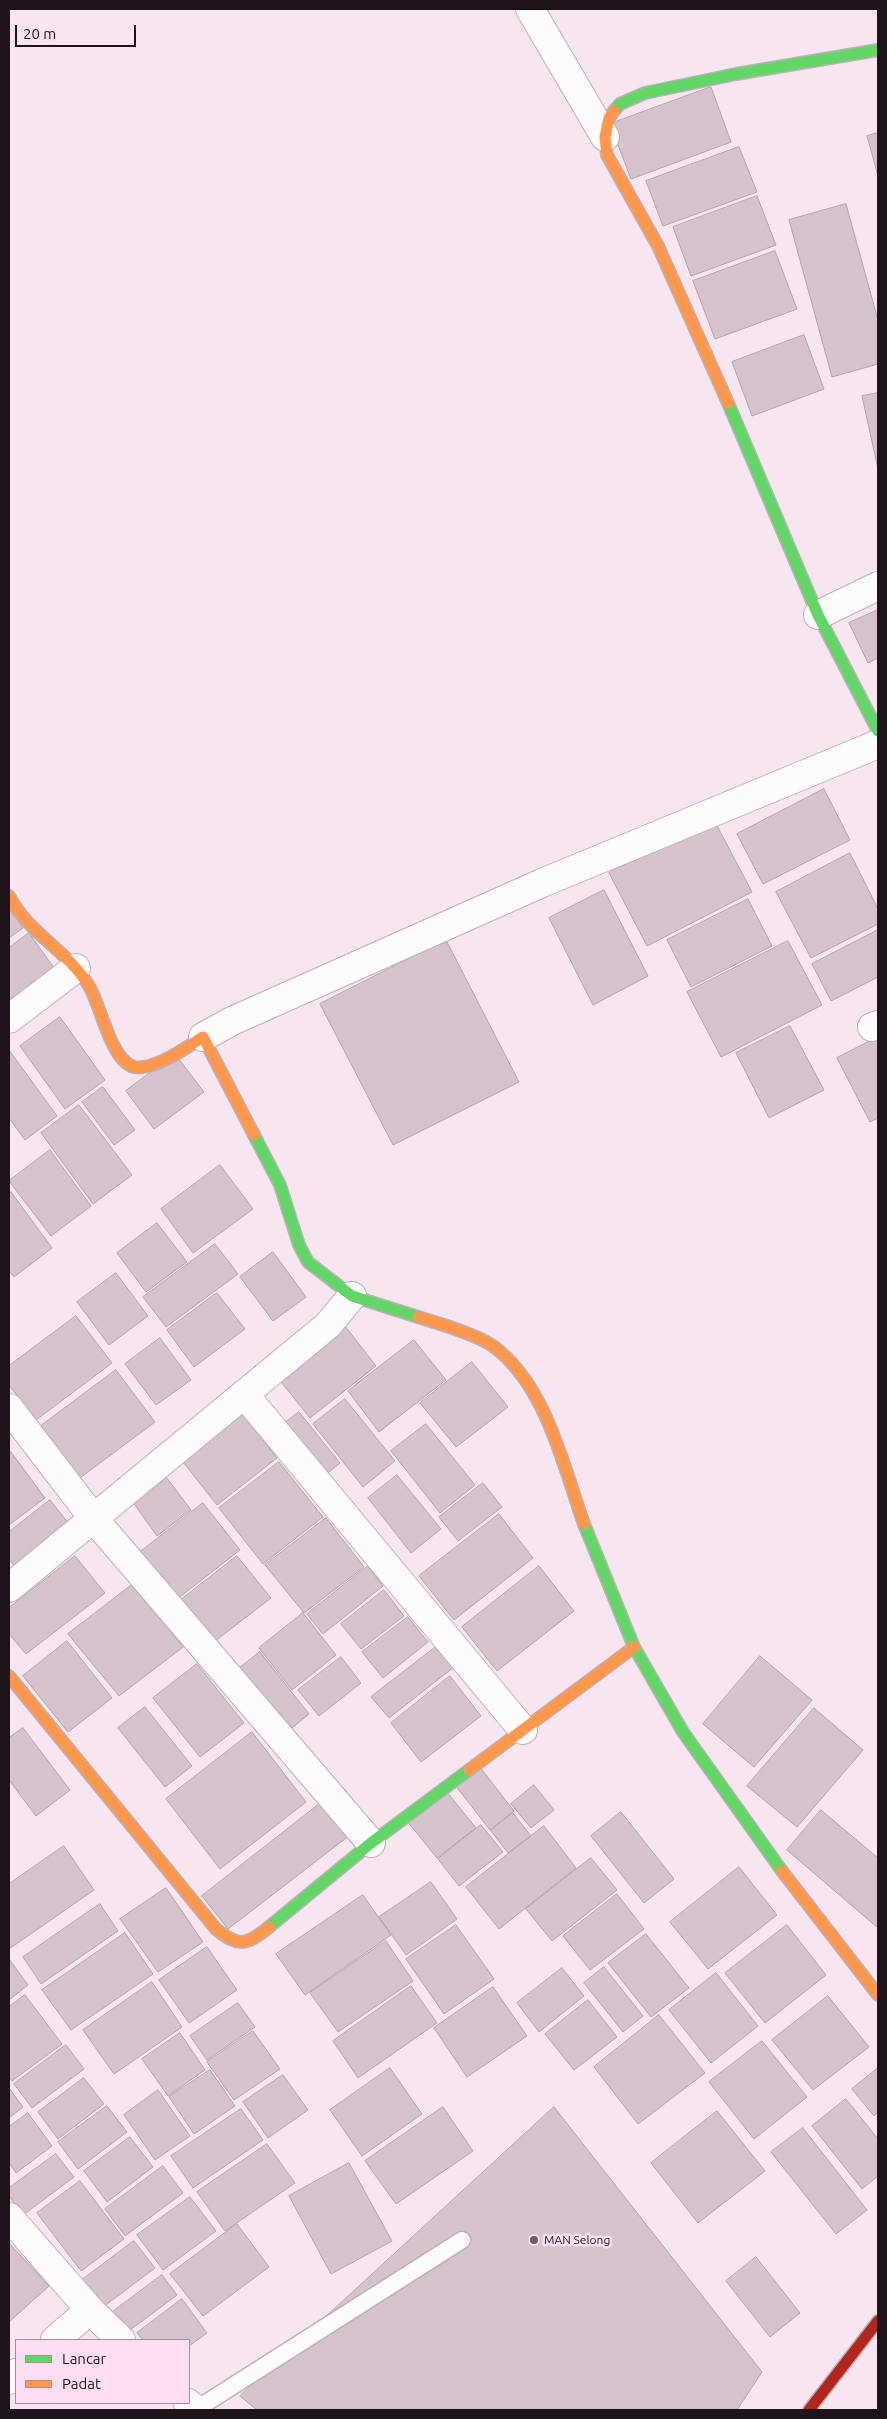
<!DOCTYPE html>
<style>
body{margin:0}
#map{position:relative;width:887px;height:2419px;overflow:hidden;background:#f7e6f0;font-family:Ubuntu,sans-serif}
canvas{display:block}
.frame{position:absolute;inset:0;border:10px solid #1e131a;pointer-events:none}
.legend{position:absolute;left:15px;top:2339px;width:175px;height:65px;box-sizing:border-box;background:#ffdef1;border:1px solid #a58d9b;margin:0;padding:6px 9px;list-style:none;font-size:15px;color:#1e131a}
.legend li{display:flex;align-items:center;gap:10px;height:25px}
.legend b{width:25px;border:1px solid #a58d9b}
.scale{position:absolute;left:15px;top:25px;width:121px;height:22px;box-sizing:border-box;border:2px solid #1e131a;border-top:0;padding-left:6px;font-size:15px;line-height:18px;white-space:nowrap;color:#1e131a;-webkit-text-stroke:4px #ffdef1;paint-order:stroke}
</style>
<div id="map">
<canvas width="887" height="2419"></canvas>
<div class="frame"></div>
<ul class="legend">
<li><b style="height:6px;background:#63d668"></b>Lancar</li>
<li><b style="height:6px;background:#ff974d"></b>Padat</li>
</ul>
<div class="scale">20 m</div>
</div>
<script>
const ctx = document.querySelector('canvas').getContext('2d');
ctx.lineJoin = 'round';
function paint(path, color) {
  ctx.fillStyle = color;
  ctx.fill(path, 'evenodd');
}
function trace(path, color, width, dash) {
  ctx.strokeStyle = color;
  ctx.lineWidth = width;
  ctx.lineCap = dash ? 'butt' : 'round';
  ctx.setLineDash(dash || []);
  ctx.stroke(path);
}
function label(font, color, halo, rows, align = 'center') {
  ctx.font = font + ' Ubuntu,sans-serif';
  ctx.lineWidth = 5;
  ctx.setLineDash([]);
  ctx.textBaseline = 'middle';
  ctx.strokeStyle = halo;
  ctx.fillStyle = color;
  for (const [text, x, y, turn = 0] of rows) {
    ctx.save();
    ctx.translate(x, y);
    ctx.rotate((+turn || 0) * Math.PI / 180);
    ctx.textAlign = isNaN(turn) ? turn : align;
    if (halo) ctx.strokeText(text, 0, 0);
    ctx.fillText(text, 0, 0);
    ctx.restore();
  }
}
const building = new Path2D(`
 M711,87L731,142L631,179L610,124Z
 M878,133V176L867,136Z
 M739,147L757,192L663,226L646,181Z
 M757,196L776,245L691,276L673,227Z
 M846,204L878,320V364L832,377L789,220Z
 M775,251L797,309L715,339L693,281Z
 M804,335L824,389L752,416L732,362Z
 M878,393V469L862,396Z
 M878,610V658L868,663L849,623Z
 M824,789L850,840L763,884L737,834Z
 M714,820L752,892L647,946L609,873Z
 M850,853L878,909V924L811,958L776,892Z
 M604,890L648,976L593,1005L549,918Z
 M748,899L772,946L691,987L667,940Z
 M9,908L23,928L9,938Z
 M878,930V977L831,1001L812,964Z
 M29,933L54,968L9,1001V948Z
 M446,940L519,1082L393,1145L320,1004Z
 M788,941L822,1005L721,1057L687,992Z
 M60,1017L105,1080L65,1109L20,1046Z
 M790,1026L824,1090L769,1118L736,1053Z
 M878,1037V1118L870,1122L837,1058Z
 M9,1050L57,1116L25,1140L9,1118Z
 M175,1054L204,1092L154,1129L126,1091Z
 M103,1087L135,1130L114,1145L82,1102Z
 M79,1105L132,1175L93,1204L41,1133Z
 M50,1150L91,1206L51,1236L9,1181Z
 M220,1165L253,1209L193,1253L161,1209Z
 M11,1192L52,1248L14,1277L9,1271V1194Z
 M157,1223L187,1262L146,1292L117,1253Z
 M215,1244L238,1274L166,1327L143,1297Z
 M273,1252L306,1297L273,1321L240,1277Z
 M116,1273L148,1316L109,1345L77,1302Z
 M217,1293L245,1329L194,1367L167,1330Z
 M76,1316L112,1363L36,1420L9,1385V1366Z
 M341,1321L376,1366L310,1418L274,1373Z
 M160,1338L191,1380L156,1405L125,1364Z
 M414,1340L446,1380L379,1432L348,1391Z
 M472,1362L508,1407L456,1447L420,1403Z
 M116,1370L155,1422L80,1478L41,1426Z
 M345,1399L395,1461L363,1487L313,1424Z
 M236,1406L277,1458L217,1505L176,1453Z
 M299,1412L340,1463L318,1481L277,1429Z
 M426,1424L475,1485L440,1513L391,1451Z
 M11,1452L45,1498L9,1525V1454Z
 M279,1462L323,1517L263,1564L219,1508Z
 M160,1469L191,1510L157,1536L127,1494Z
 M397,1475L441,1529L411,1553L368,1498Z
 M483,1483L502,1507L458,1541L439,1517Z
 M50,1500L73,1529L18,1571L9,1559V1532Z
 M203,1503L240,1550L172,1603L135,1556Z
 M499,1514L533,1558L454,1620L419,1576Z
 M326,1518L364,1567L304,1613L265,1565Z
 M75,1556L105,1593L26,1654L9,1634V1608Z
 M237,1556L271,1598L210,1645L177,1603Z
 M368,1566L383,1586L323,1634L307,1614Z
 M539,1566L574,1611L497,1671L462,1627Z
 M133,1584L183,1647L119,1696L68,1634Z
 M384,1590L404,1616L361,1649L341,1624Z
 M303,1613L336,1655L292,1690L259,1648Z
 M408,1617L428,1642L383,1678L362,1652Z
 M67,1641L112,1698L68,1732L23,1676Z
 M437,1646L454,1667L389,1718L371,1697Z
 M260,1652L309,1714L282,1736L233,1673Z
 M760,1656L812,1700L754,1767L703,1724Z
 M341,1657L361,1683L319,1716L298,1690Z
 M197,1664L244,1723L200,1757L153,1698Z
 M450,1676L481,1716L421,1762L391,1723Z
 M145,1707L192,1766L165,1787L118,1728Z
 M814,1708L863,1750L797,1827L747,1786Z
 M23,1728L70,1790L36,1816L9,1780V1738Z
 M252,1732L306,1802L220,1869L166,1799Z
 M479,1766L514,1811L490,1830L455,1785Z
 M534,1785L554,1810L531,1828L511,1804Z
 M446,1791L476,1828L437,1858L407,1821Z
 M327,1798L354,1832L228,1929L202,1896Z
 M821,1810L878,1858V1928L787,1850Z
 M621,1812L674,1879L644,1903L591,1836Z
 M513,1813L531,1836L508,1853L491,1831Z
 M481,1825L503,1852L459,1886L438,1859Z
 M544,1826L576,1868L499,1929L466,1887Z
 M64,1846L94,1890L9,1949V1884Z
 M591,1858L617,1890L552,1941L526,1909Z
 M739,1867L777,1915L708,1969L670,1922Z
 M431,1882L457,1919L406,1955L379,1917Z
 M166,1888L203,1942L158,1972L120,1919Z
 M617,1894L644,1929L590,1970L563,1936Z
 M363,1895L391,1935L305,1995L276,1954Z
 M100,1904L118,1931L41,1984L23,1957Z
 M456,1925L494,1979L444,2014L406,1959Z
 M787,1925L826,1975L765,2023L725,1973Z
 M125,1933L153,1974L71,2030L42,1990Z
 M646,1934L689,1988L651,2017L608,1963Z
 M386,1941L413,1981L338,2032L310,1993Z
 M207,1947L237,1990L189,2023L159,1980Z
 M9,1959L28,1985L9,2000Z
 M604,1967L643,2016L623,2032L584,1983Z
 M562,1968L584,1996L539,2032L517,2003Z
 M716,1973L758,2026L711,2063L669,2010Z
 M152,1982L182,2027L114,2074L83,2030Z
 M411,1986L437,2023L358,2078L333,2041Z
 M493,1987L527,2036L467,2077L434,2028Z
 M25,1995L62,2044L12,2081L9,2077V2007Z
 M828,1996L869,2047L813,2090L772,2040Z
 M588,2000L617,2037L574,2070L545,2034Z
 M238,2003L255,2027L207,2060L190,2036Z
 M659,2015L705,2073L638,2124L594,2067Z
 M253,2031L280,2069L234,2100L207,2062Z
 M180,2033L205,2070L168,2096L142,2059Z
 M762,2041L807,2097L754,2139L709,2082Z
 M66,2045L84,2069L32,2108L14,2084Z
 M390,2068L422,2114L362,2156L330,2110Z
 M878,2068V2112L874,2116L852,2089Z
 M210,2070L235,2106L194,2134L169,2097Z
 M283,2075L308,2110L268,2138L243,2102Z
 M84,2078L104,2104L58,2139L38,2112Z
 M9,2088L23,2107L9,2118Z
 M158,2090L190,2136L155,2160L124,2115Z
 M846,2099L878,2139V2176L862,2189L812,2126Z
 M107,2106L127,2132L78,2169L58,2142Z
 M443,2107L473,2151L396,2204L365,2161Z
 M554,2107L762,2372L737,2410H257L240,2396Z
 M241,2109L263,2140L193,2188L171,2156Z
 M717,2111L765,2171L698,2223L651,2163Z
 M28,2113L52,2146L16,2173L9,2163V2127Z
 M803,2128L867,2210L836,2234L771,2152Z
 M130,2137L153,2167L107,2202L84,2171Z
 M267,2144L295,2183L225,2231L197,2192Z
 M56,2154L74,2177L23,2215L9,2196V2188Z
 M349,2163L392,2241L331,2274L289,2196Z
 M163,2166L183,2193L125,2236L105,2209Z
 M80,2181L124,2239L81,2271L37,2213Z
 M190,2197L216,2231L163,2270L137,2235Z
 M237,2224L269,2267L203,2316L170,2274Z
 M134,2241L155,2268L103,2307L82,2280Z
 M9,2243L49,2286L9,2322Z
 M756,2257L800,2313L770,2337L726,2281Z
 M162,2275L177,2295L126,2333L111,2313Z
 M182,2299L207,2333L189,2346V2340H143L137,2333Z`);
paint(building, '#d5c4ce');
trace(building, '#b1a3ab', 1);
const lane = new Path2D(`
 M195,2410L462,2240`);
const street = new Path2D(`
 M530,9L605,137
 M818,615L878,586
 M9,1019L76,968
 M872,1027L878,1025
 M203,1037L232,1021L542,883L878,744
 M244,1394L523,1730
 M9,1408L94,1519L371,1843
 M9,1588L328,1325L352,1296
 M9,2217L90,2310L121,2340
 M55,2340L90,2310
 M9,2380L16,2373
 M188,2403L196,2410`);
const fast = new Path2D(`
 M614,111L620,104L645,93L736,74L878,50
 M728,403L818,615L878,731
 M254,1135L280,1185L299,1245L308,1262L352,1296L418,1317
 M584,1524L634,1647L683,1732L782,1871
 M269,1927L371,1843L469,1770`);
const slow = new Path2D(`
 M614,111L609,118L605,137L607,155L658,246L728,403
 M9,896C28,933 68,951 89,986C101,1006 111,1061 134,1067C154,1071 187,1047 203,1037L254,1135
 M418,1317C438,1323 476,1334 493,1346C546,1385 563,1465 584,1524
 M9,1676L216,1929C239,1948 247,1945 269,1927
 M469,1770L634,1647
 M782,1871L878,1995`);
const jam = new Path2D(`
 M809,2410L878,2321`);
trace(lane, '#bdb0b7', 19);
trace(street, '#bdb0b7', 30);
trace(fast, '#bdb0b7', 14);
trace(slow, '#bdb0b7', 14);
trace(jam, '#bdb0b7', 14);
trace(lane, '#fefbfd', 16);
trace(street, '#fefbfd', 28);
trace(fast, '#63d668', 11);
trace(slow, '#ff974d', 11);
trace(jam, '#b3261e', 11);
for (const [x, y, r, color] of [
 [534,2240,5,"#6a5d65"]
]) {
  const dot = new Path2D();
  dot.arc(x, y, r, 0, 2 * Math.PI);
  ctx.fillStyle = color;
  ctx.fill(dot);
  trace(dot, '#ffdef1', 2);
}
label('12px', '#1e131a', '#ffdef1', [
 ["MAN Selong",544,2240]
], 'left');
</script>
